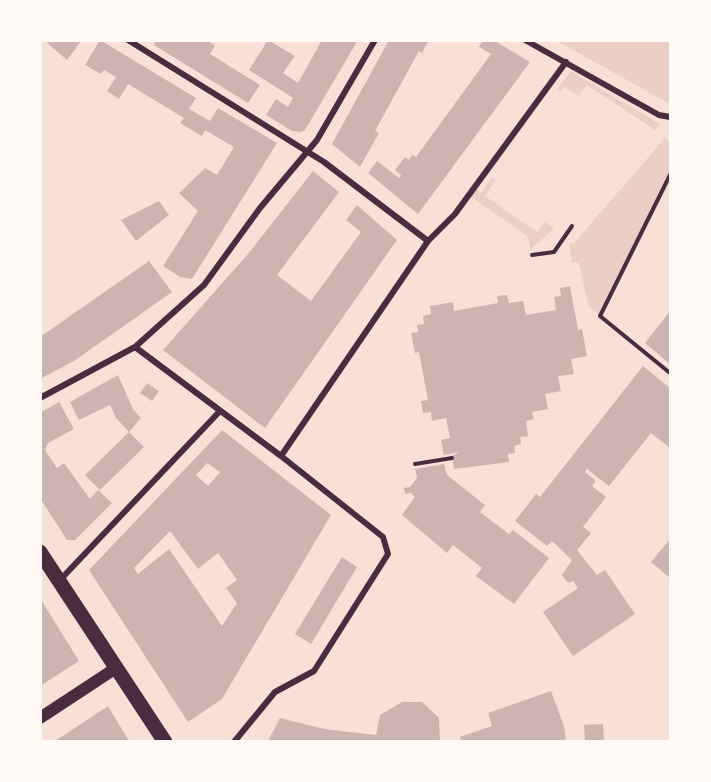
<!DOCTYPE html>
<style>
body{margin:0}
#map{position:relative;width:711px;height:782px;overflow:hidden;background:#f7e1d7;font-family:"Alegreya Sans",sans-serif}
canvas{display:block}
.frame{position:absolute;inset:0;border:42px solid #fffaf5;pointer-events:none}
</style>
<div id="map">
<canvas width="711" height="782"></canvas>
<div class="frame"></div>
</div>
<script>
const ctx = document.querySelector('canvas').getContext('2d');
ctx.lineJoin = 'round';
function paint(path, color) {
  ctx.fillStyle = color;
  ctx.fill(path, 'evenodd');
}
function trace(path, color, width, dash) {
  ctx.strokeStyle = color;
  ctx.lineWidth = width;
  ctx.lineCap = dash ? 'butt' : 'round';
  ctx.setLineDash(dash || []);
  ctx.stroke(path);
}
paint(new Path2D(`
 M557,41H670V104Z
 M571,71L660,124L655,130L587,85L578,96L565,87L561,91L557,89Z
 M665,138L670,142V175L600,316L588,305L579,263H572L569,244L574,243Z
 M492,177L496,180L485,196L537,232L545,222L554,229L531,249L528,237L469,195L474,188L481,193Z`), '#ebcfc5');
paint(new Path2D(`
 M50,40H82L67,60L47,43Z
 M100,40L196,98L189,109L210,121L218,108L277,143L192,279L180,277L163,266L198,211L179,193L205,168L217,175L234,147L205,130L202,136L180,123L184,118L128,84L119,99L107,91L116,77L104,70L101,74L85,65Z
 M156,40H207L215,46L210,54L260,85L248,103L154,45Z
 M268,40L295,56L283,73L298,83L322,40H358L305,130L301,132L292,131L266,115L276,99L288,107L293,98L249,70Z
 M389,40H429L422,53L419,51L375,131L379,133L360,167L332,144Z
 M483,40H493L530,62L418,214L368,173L377,161L399,178L401,175L395,170L405,157L409,160L412,155L416,157L491,54L479,47Z
 M313,171L339,192L277,275L311,301L361,232L346,220L357,205L397,240L265,428L163,350L248,254Z
 M159,201L169,215L136,241L121,220Z
 M149,261L172,292L74,361L40,379V337Z
 M570,286L578,330L582,329L587,356L571,359L574,374L558,376L561,391L545,394L548,409L532,412L534,419L526,421L528,436L520,437L521,444L514,446L515,453L508,454L509,462L454,469L452,456L459,452L444,455L441,440L450,438L446,418L432,421L431,412L423,413L421,401L428,400L419,352L415,353L411,333L418,332L417,325L424,324L423,316L431,314L430,306L453,302L454,311L498,303L497,296L507,295L509,303L523,301L526,315L556,310L554,297L561,296L560,288Z
 M670,311V364L645,343Z
 M643,366L670,388V448L651,433L609,486L587,469L585,472L596,481L592,486L606,497L583,527L591,533L577,550L597,575L605,570L635,614L573,656L543,612L578,588L573,581L568,583L562,575L572,560L552,541L547,546L515,521L536,494L540,497Z
 M118,375L133,409L141,418L129,432L116,418L110,405L79,420L70,402Z
 M147,383L159,391L152,401L140,393Z
 M59,402L74,429L48,443L45,450L57,468L64,463L90,499L98,490L112,503L75,540H67L40,498V413Z
 M222,430L331,515L222,699L188,722L89,570ZM207,463L220,472L208,486L196,475ZM170,531L198,569L218,553L237,580L226,588L237,603L222,626L169,549L138,574L134,568Z
 M129,432L144,447L100,490L85,475Z
 M444,464L447,475L485,505L480,512L509,534L513,530L549,558L514,604L476,576L482,568L453,545L447,553L402,515L415,497L411,493L405,494L404,488L410,487L417,478L415,469Z
 M670,539V578L651,562Z
 M342,557L357,567L311,644L295,634Z
 M40,598L79,661L40,686Z
 M551,691L564,726L566,741H461L460,737L492,726L488,713Z
 M402,702H422L439,718L440,741H268L280,718L324,729L376,735L380,715Z
 M108,706L129,741H55L99,712Z
 M603,724L604,741H585L584,725Z`), '#ccb4b1');
trace(new Path2D(`
 M670,175L600,316L670,373
 M532,255L554,252L572,226
 M415,464L452,458`), '#4a2c40', 4);
trace(new Path2D(`
 M128,40L324,162L428,241
 M525,40L659,115L670,117
 M135,347L281,456L383,537L388,554L314,671L275,692L234,742
 M40,398L135,347L204,285L260,208L317,140L375,40
 M281,456L428,241L455,214L566,62
 M60,580L220,411`), '#4a2c40', 6);
trace(new Path2D(`
 M40,718L116,668`), '#4a2c40', 12);
trace(new Path2D(`
 M40,552L165,742`), '#4a2c40', 15);
</script>
